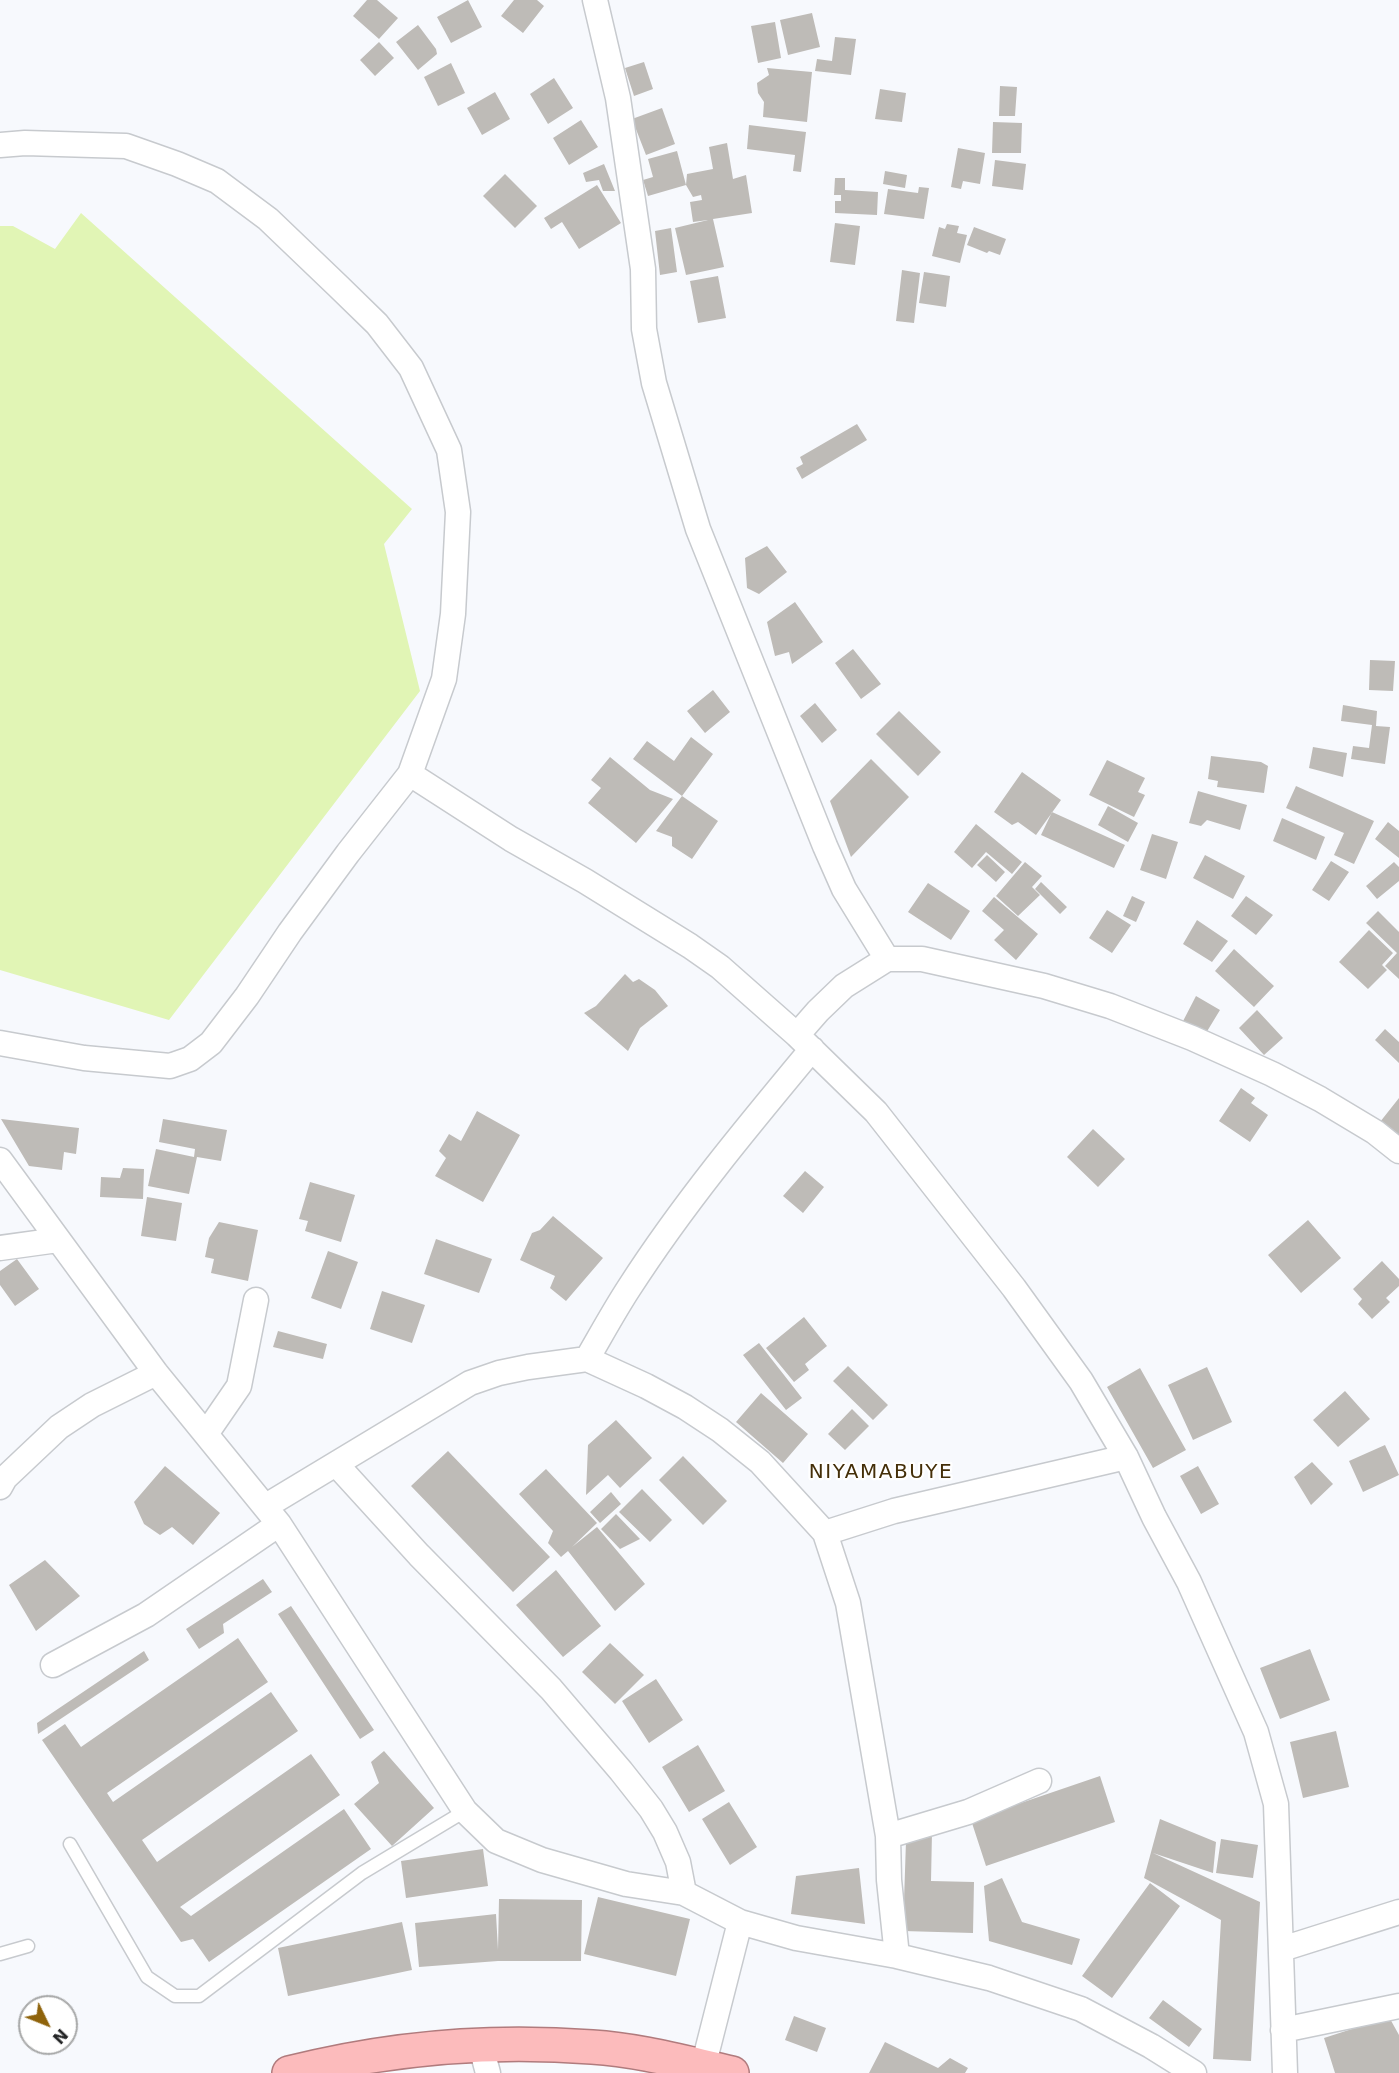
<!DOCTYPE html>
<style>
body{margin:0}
#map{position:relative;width:1399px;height:2073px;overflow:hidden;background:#f7f9fd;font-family:"DejaVu Sans",sans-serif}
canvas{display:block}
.north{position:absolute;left:18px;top:1995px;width:60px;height:60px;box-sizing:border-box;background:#fff;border:2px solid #a7a8a8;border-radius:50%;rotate:133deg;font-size:16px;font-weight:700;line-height:24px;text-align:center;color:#242526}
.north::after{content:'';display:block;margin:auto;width:21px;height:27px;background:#8f630b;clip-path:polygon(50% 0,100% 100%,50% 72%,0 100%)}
</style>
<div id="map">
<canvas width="1399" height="2073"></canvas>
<div class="north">N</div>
</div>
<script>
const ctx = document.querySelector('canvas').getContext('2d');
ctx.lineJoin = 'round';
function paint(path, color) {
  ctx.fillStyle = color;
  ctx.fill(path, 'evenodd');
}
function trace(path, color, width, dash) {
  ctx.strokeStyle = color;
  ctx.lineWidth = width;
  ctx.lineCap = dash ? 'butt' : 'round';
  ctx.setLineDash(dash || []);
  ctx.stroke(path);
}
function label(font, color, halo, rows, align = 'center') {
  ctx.font = font + ' "DejaVu Sans",sans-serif';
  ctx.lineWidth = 4.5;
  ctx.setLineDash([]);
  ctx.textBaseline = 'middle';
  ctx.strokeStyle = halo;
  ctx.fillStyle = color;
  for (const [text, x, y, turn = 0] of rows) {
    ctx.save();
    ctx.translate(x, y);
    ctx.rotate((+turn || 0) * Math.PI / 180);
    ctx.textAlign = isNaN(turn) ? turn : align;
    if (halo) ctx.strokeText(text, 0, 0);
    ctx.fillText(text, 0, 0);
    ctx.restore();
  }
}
paint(new Path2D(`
 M81,213L412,509L384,544L420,691L169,1020L0,970V226H13L55,249Z`), '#e1f5b5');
paint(new Path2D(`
 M367,0H377L398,18L379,39L353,16Z
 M468,0L482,27L451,43L437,17Z
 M514,0H537L544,6L523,33L501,16Z
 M812,13L820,47L788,55L780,20Z
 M775,22L781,58L758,63L751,26Z
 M418,25L436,49L437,54L418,70L396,42Z
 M835,37L856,39L851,75L815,71L817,59L832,61Z
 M379,42L394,58L375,76L360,60Z
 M644,62L653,89L634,96L625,68Z
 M451,63L465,93L438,106L424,77Z
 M767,68L812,72L807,122L763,117L764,102L758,93L757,83L769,75Z
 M554,78L573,108L548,124L530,94Z
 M1000,86L1017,87L1015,116H999Z
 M880,89L906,93L902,122L875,119Z
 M495,92L510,119L482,135L467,108Z
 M662,108L675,144L646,155L632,119Z
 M581,120L598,147L569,165L553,138Z
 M993,122L1022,123L1021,153H992Z
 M749,125L806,132L801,172L793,171L795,155L747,149Z
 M727,143L733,179L746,175L752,213L713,219L724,267L686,275L675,228L708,220L693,222L690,202L702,200L701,195L693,197L686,185L687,174L713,169L709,147Z
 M958,148L985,153L980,184L963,181L961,189L951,187Z
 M677,151L686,185L648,196L643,180L653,177L648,159Z
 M995,160L1026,164L1023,190L992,186Z
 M604,164L615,191H603L599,180L586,182L583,173Z
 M885,171L907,175L905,188L883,184Z
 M505,174L537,206L515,228L483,196Z
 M835,178H845V190L878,192L877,215L835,213V201H841V195H834Z
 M597,185L621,223L579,249L562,222L551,229L544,218Z
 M919,187L929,188L924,219L884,214L888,189L918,193Z
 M835,223L860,226L855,265L830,262Z
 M947,224L959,226L957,233L967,235L960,263L932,256L939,227L945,229Z
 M974,227L1006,239L1000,255L989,251L987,253L967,245Z
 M671,228L677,272L660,275L655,231Z
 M902,270L920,273L914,323L896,321Z
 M924,272L950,276L946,307L919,303Z
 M718,276L726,318L698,323L690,281Z
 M857,424L867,440L802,479L796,468L803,464L800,457Z
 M767,546L787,572L759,594L747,588L745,558Z
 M795,602L823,642L792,664L789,652L775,656L767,622Z
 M853,649L881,684L861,699L835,663Z
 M1370,660L1395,661L1393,691L1369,690Z
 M713,690L730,712L705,733L687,711Z
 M815,703L837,730L822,743L800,716Z
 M1343,705L1377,711L1376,726L1390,727L1385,764L1351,759L1353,746L1369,748L1372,725L1341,721Z
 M899,711L941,752L918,776L876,734Z
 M691,737L713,754L682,796L633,759L647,741L674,761Z
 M1313,747L1347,753L1343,777L1309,768Z
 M1211,756L1261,762L1268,766L1264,793L1217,787L1218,781L1208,779Z
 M610,757L650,790L673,799L636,843L588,803L601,788L591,780Z
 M871,759L909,797L851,857L830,801Z
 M1107,760L1145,778L1138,792L1145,795L1134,817L1089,795Z
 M1022,772L1061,800L1036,835L1018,822L1012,825L994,812Z
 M1296,786L1374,821L1354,864L1334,855L1344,833L1286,808Z
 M1198,791L1247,805L1240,830L1207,820L1201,826L1189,823Z
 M682,796L718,821L692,859L672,846V837L656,831Z
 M1108,806L1138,823L1128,842L1098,825Z
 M1052,812L1125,845L1114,868L1041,835Z
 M1282,818L1325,837L1316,860L1273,841Z
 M1388,822L1399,831V858L1375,839Z
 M976,824L1022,862L1012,874L986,852L972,868L954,852Z
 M1152,834L1178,842L1166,879L1140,870Z
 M987,855L1005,872L996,882L977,865Z
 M1205,855L1245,876L1233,899L1193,878Z
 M1331,861L1349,872L1329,901L1312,890Z
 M1025,862L1042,876L1032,887L1040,895L1018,916L996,896Z
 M1394,862L1399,867V881L1377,899L1366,886Z
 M1041,882L1067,907L1060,914L1035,889Z
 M928,883L970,911L951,940L908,912Z
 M1132,896L1145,902L1136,922L1123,916Z
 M1246,896L1273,915L1256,935L1231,916Z
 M994,897L1038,934L1016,960L994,940L1004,930L982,911Z
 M1107,910L1131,925L1112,953L1089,938Z
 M1378,911L1399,932V979L1385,966L1397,953L1366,923Z
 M1197,920L1228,941L1212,962L1183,944Z
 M1369,930L1393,953L1382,965L1387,970L1368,989L1339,962Z
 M1234,949L1274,986L1254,1007L1215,971Z
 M625,974L633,982L639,979L655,990L668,1006L640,1028L628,1051L584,1013L596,1006Z
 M1196,996L1220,1010L1203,1038L1181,1025Z
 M1257,1010L1283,1038L1264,1055L1239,1028Z
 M1385,1029L1399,1042V1063L1375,1040Z
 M1241,1088L1255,1098L1251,1103L1268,1115L1250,1142L1219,1121Z
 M1399,1098V1137L1380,1122Z
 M477,1111L520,1135L483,1202L435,1176L446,1158L439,1151L449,1134L461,1141Z
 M1,1119L79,1128L76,1154L64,1152L62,1170L29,1166Z
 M163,1119L227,1130L221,1161L197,1157L189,1194L148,1186L156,1149L194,1157L195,1149L159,1142Z
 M1093,1129L1125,1159L1098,1187L1067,1157Z
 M123,1168L144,1169L143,1199L100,1197L101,1177L120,1178Z
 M805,1171L824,1187L803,1213L783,1196Z
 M310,1182L355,1195L341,1242L305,1231L308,1221L299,1219Z
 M147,1197L182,1203L176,1241L141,1236Z
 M553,1216L603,1258L566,1301L550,1288L555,1276L520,1260L532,1233L540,1230Z
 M1308,1220L1341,1258L1301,1293L1268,1255Z
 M219,1222L258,1230L248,1281L211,1273L214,1259L205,1257L209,1238Z
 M436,1239L492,1259L479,1293L424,1274Z
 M328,1251L358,1262L341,1309L311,1298Z
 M17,1259L39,1289L15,1306L0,1285V1271Z
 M1382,1261L1399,1279V1286L1386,1298L1390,1302L1372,1319L1358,1304L1362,1299L1353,1289Z
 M382,1291L425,1305L412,1343L370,1329Z
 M804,1317L827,1346L805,1364L809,1370L794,1382L766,1348Z
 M278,1331L327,1344L323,1359L273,1347Z
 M759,1343L802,1398L786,1410L743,1355Z
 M848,1366L888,1405L873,1420L833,1381Z
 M1207,1367L1232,1422L1193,1440L1168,1385Z
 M1140,1368L1186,1450L1153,1468L1107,1387Z
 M1345,1391L1370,1419L1338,1447L1313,1420Z
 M761,1393L808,1434L783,1463L736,1422Z
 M852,1409L869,1426L845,1450L828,1434Z
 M616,1420L652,1458L620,1488L608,1475L586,1495L588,1445Z
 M1385,1445L1399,1475L1363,1492L1349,1461Z
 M448,1451L550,1557L513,1592L411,1486Z
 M683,1456L727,1501L703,1525L659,1480Z
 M1312,1462L1333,1484L1311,1505L1294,1477Z
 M165,1466L220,1513L193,1545L172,1527L160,1535L144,1524L134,1502Z
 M1198,1466L1219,1504L1201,1514L1180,1476Z
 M546,1469L597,1523L572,1547L597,1527L645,1584L615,1611L568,1551L561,1557L548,1543L553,1531L519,1494Z
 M642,1489L672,1520L650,1542L619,1512Z
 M611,1492L621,1504L600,1523L590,1512Z
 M616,1514L640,1539L620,1549L601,1529Z
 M45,1560L80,1596L36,1631L9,1585Z
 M556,1570L601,1626L563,1657L516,1605Z
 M263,1579L272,1592L223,1624L224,1633L199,1649L186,1629Z
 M291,1606L374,1730L360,1739L278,1614Z
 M238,1638L268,1682L107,1793L113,1802L271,1692L298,1731L142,1840L157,1862L311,1754L340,1795L180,1907L191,1916L344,1809L371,1849L209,1962L193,1939L181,1942L42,1740L65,1724L81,1747Z
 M610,1643L644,1675L615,1704L582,1672Z
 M1310,1649L1330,1700L1280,1719L1260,1668Z
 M144,1651L149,1660L38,1734L37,1723Z
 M656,1679L683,1720L649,1743L622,1701Z
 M1336,1731L1349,1787L1303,1798L1290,1742Z
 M698,1745L725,1791L689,1812L662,1767Z
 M384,1751L434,1808L392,1846L354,1804L379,1783L371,1762Z
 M1100,1776L1115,1822L986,1866L971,1820Z
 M729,1802L757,1847L730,1865L702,1819Z
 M1160,1819L1216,1842L1213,1873L1153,1853L1260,1902L1251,2061L1213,2059L1221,1920L1144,1878Z
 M932,1832L931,1881L974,1882L973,1933L903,1931L906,1841Z
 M1221,1839L1258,1845L1253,1878L1216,1873Z
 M483,1849L488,1886L406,1898L401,1861Z
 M859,1868L865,1924L791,1914L796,1876Z
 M1002,1878L1022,1922L1080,1939L1072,1965L989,1941L984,1886Z
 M1150,1883L1180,1906L1112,1998L1082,1976Z
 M598,1897L690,1919L676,1976L584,1954Z
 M499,1899L582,1900L581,1961H498L419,1967L415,1923L496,1914L498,1950Z
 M402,1922L412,1970L288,1996L278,1948Z
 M1163,2000L1202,2029L1189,2047L1149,2018Z
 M794,2016L826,2028L817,2052L785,2040Z
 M1389,2017L1399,2035V2073H1335L1324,2038Z
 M885,2042L938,2068L950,2058L968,2068L965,2073H869Z`), '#bebbb7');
const service = new Path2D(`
 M70,1844L147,1977L175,1996H199L362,1873L465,1811
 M0,1954L28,1946`);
const minor = new Path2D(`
 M595,0L618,98L643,269L644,329L654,383L698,529L825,846L844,889L887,959
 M0,145L25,143L126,146L177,164L217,181L268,219L338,286L377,324L411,368L449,450L458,512L453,614L444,679L410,774
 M797,1035L818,1011L844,986L887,959H922L1044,986L1110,1006L1192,1038L1272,1074L1320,1099L1375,1132L1399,1151
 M0,1043L84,1058L170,1066L190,1059L211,1043L247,996L290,932L348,853L410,774L511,839L585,881L690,946L720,967L797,1035L876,1112L1014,1288L1081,1381L1126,1457L1154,1517L1189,1582L1256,1732L1276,1804L1285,2073
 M0,1160L156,1373L279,1524L465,1811L496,1841L542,1860L626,1884L684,1893L740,1922L796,1938L897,1956
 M0,1248L58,1240
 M587,1359C601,1335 614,1311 629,1288C683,1204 748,1126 812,1049
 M206,1434L239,1386L256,1300
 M336,1464L419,1555L551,1689L621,1771L651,1809L665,1832L678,1862L684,1893
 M0,1487L5,1478L59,1427L92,1405L156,1373
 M266,1506L470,1383L499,1373L528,1367L587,1359L646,1386L685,1407L720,1430L760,1462L825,1533L848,1603L888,1836L889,1880L897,1956L989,1978L1081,2009L1151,2046L1194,2073
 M825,1533L894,1511L1126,1457
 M53,1665L146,1615L279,1524
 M888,1836L968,1812L1039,1781
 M1282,1949L1399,1912
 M1283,2030L1399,2006
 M480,2043L488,2073
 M703,2067L740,1922`);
const trunk = new Path2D(`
 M289,2073C388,2048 490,2039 592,2047C640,2050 686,2063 732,2073`);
trace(service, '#c7cace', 15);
trace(minor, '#c7cace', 27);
trace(trunk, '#b07b7d', 36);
trace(service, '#fff', 12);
trace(minor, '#fff', 24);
trace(trunk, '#fcbbbc', 33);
ctx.letterSpacing = '1.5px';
label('20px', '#442f09', '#fff', [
 ["NIYAMABUYE",881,1473]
]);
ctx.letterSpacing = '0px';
</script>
